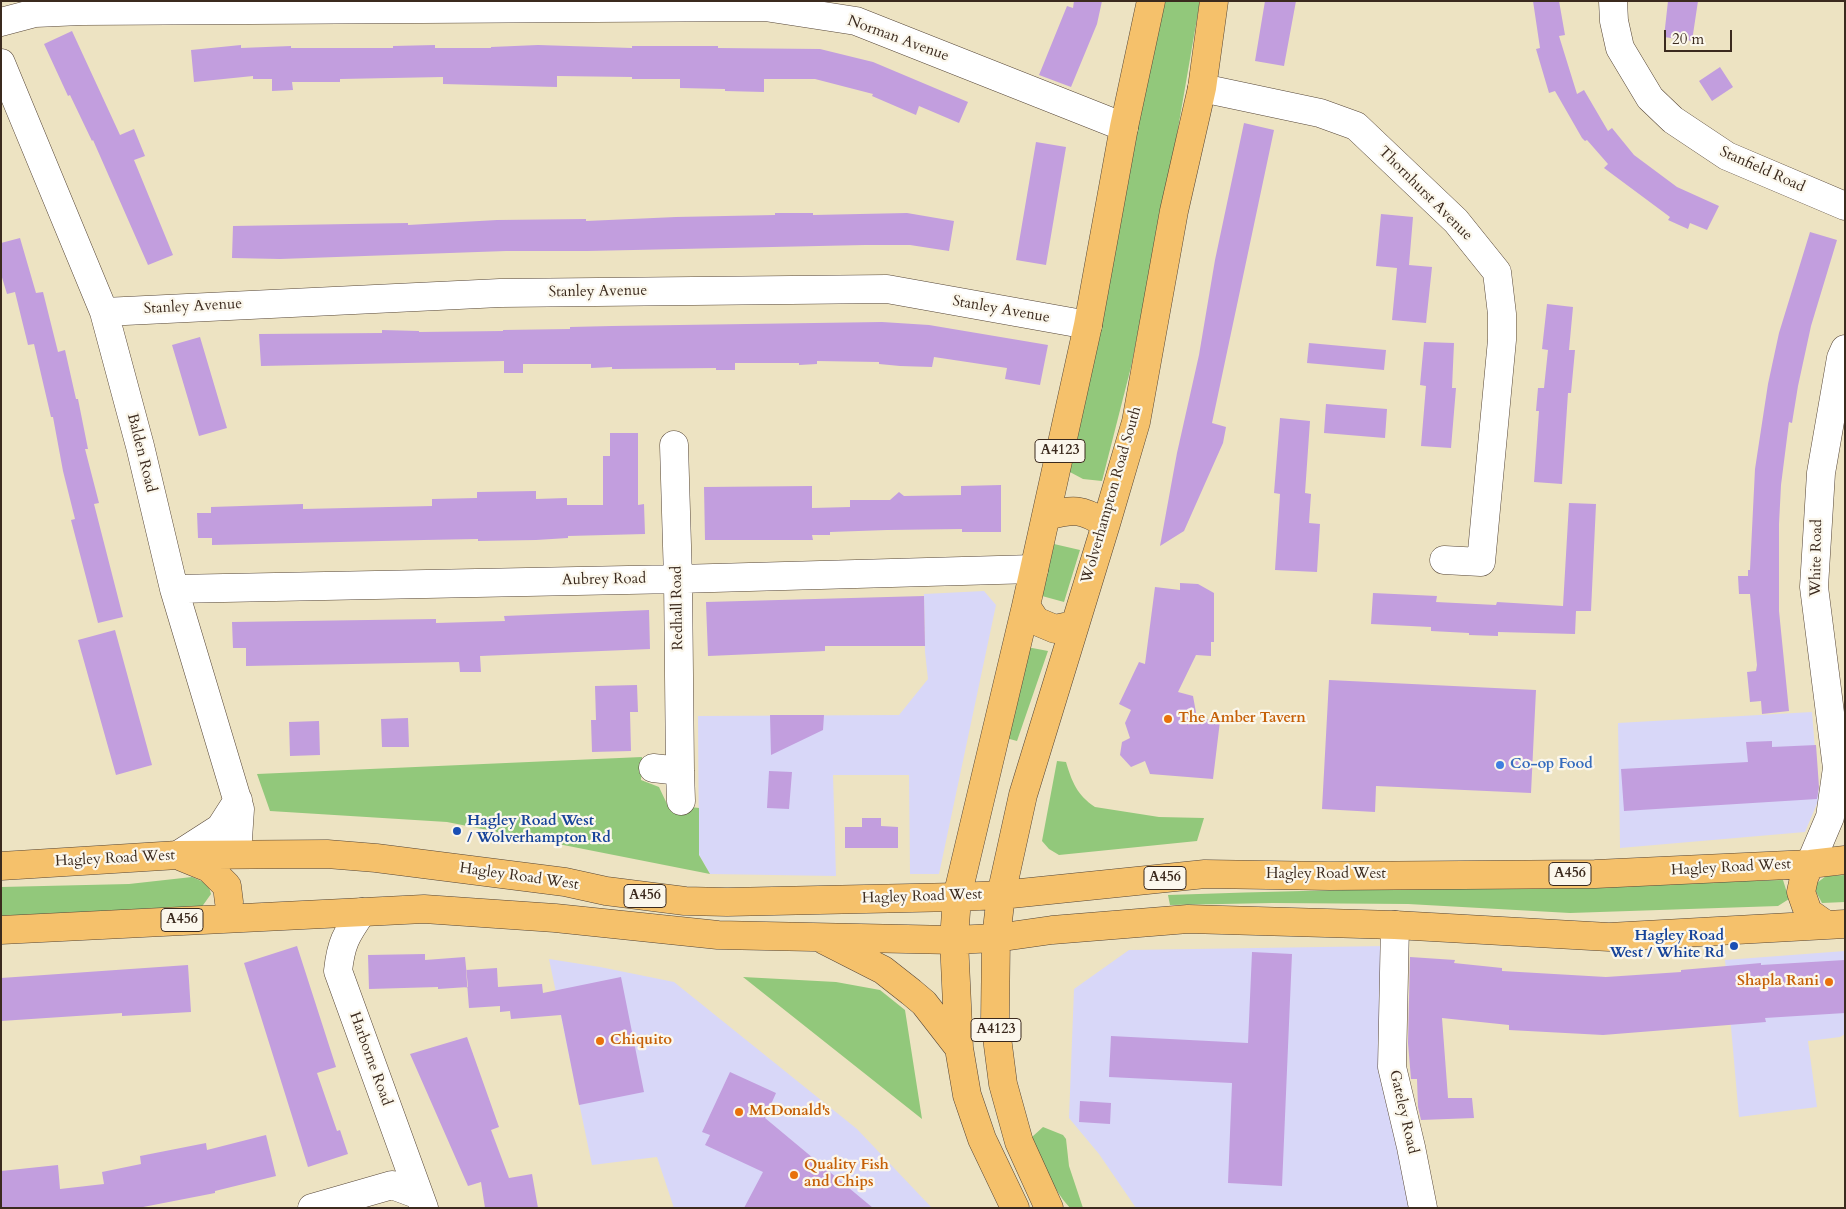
<!DOCTYPE html>
<style>
body{margin:0}
#map{position:relative;width:1846px;height:1209px;overflow:hidden;background:#ede3c2;font-family:Cardo,serif}
canvas{display:block}
.frame{position:absolute;inset:0;border:2px solid #3b2a1e;pointer-events:none}
.scale{position:absolute;left:1664px;top:30px;width:68px;height:22px;box-sizing:border-box;border:2px solid #3b2a1e;border-top:0;padding-left:6px;font-size:15px;line-height:18px;white-space:nowrap;color:#3b2a1e;-webkit-text-stroke:4px #fbf7ec;paint-order:stroke}
</style>
<div id="map">
<canvas width="1846" height="1209"></canvas>
<div class="frame"></div>
<div class="scale">20 m</div>
</div>
<script>
const ctx = document.querySelector('canvas').getContext('2d');
ctx.lineJoin = 'round';
function paint(path, color) {
  ctx.fillStyle = color;
  ctx.fill(path, 'evenodd');
}
function trace(path, color, width, dash) {
  ctx.strokeStyle = color;
  ctx.lineWidth = width;
  ctx.lineCap = dash ? 'butt' : 'round';
  ctx.setLineDash(dash || []);
  ctx.stroke(path);
}
function label(font, color, halo, rows, align = 'center') {
  ctx.font = font + ' Cardo,serif';
  ctx.lineWidth = 4.5;
  ctx.setLineDash([]);
  ctx.textBaseline = 'middle';
  ctx.strokeStyle = halo;
  ctx.fillStyle = color;
  for (const [text, x, y, turn = 0] of rows) {
    ctx.save();
    ctx.translate(x, y);
    ctx.rotate((+turn || 0) * Math.PI / 180);
    ctx.textAlign = isNaN(turn) ? turn : align;
    if (halo) ctx.strokeText(text, 0, 0);
    ctx.fillText(text, 0, 0);
    ctx.restore();
  }
}
paint(new Path2D(`
 M984,591L996,605L939,874H910L909,775H833L836,876L710,874L699,855L698,716L899,715L928,679L925,652L924,594Z
 M1812,712L1819,799L1805,832L1620,848L1618,723Z
 M1386,946L1414,1208H1136L1099,1154L1069,1118L1074,989L1129,950Z
 M1845,951V1034L1840,1037L1808,1041L1817,1107L1739,1117L1725,960Z
 M549,959L600,967L674,982L857,1129L932,1208H674L657,1157L592,1165Z`), '#d8d7f8');
paint(new Path2D(`
 M1159,1H1200L1176,140L1131,367L1102,481L1083,479L1068,471Z
 M1054,544L1080,550L1064,602L1042,596Z
 M1027,647L1048,651L1017,741L1006,738Z
 M642,757L641,780L659,787L667,804L699,808V855L710,874L447,822L270,811L257,774Z
 M1057,761L1066,762C1072,782 1077,795 1095,807L1159,817L1204,818L1197,841L1059,855L1049,849L1042,841Z
 M1845,875V902L1822,903L1813,886L1826,876Z
 M192,877L208,884L211,894L201,908L1,920V887L129,884Z
 M1783,880L1789,899L1778,906L1570,913L1408,904L1273,903L1170,905L1168,895C1373,888 1578,886 1783,880Z
 M743,977L836,982L880,990L905,1010L922,1119Z
 M1043,1127L1063,1135L1066,1139L1069,1166L1083,1208H1070C1051,1187 1042,1162 1032,1137Z`), '#92c87b');
paint(new Path2D(`
 M1074,1H1102L1097,24L1071,87L1039,75L1067,6L1073,8Z
 M1265,1H1296L1284,66L1255,61Z
 M1533,1H1559L1565,35L1559,36L1577,94L1584,90L1608,131L1612,128L1634,155L1677,187L1719,206L1707,230L1690,223L1688,229L1668,220L1670,217L1604,168L1608,164L1587,140L1585,141L1582,138L1555,91L1549,93L1536,49L1540,48Z
 M1668,1H1698L1692,41L1664,37Z
 M72,31L120,135L134,129L145,156L134,160L173,255L148,265L93,140L92,141L70,95L68,96L44,44Z
 M241,45V48L291,46V48H393V46L435,45V48H491V47L538,45L632,48V46H718V48L820,49L873,62L968,102L959,123L919,106L916,115L872,96L873,94L815,79H764V92L725,91V89L680,88V79H632V77L557,76V87L443,84V77L340,79V82H292L293,90L272,91V79H253V76L194,82L191,50Z
 M1720,67L1733,87L1712,101L1699,81Z
 M1244,123L1274,130L1212,423L1226,427L1223,443L1184,531L1160,546L1177,453L1199,355L1215,260Z
 M1036,142L1066,147L1046,265L1016,260Z
 M775,213H813V215L907,213L954,221L949,251L910,245H865L587,251H506L280,259L232,258L233,226L408,223V225L497,220L586,219V221L676,217L775,215Z
 M1381,214L1413,217L1409,265L1432,267L1426,323L1392,320L1397,268L1376,266Z
 M1810,232L1837,240L1811,326L1798,386L1792,423L1789,422L1781,485L1779,524V611L1789,711L1762,714L1761,701L1750,702L1747,672L1756,671L1757,665L1750,594H1739L1738,576H1748V570H1750L1755,469L1768,384L1779,333Z
 M20,238L36,293L43,292L58,352L65,350L76,399H78L88,449H85L99,503L94,504L123,617L98,623L71,520L75,519L63,471L53,417H51L34,344L28,345L15,292L7,294L1,274V243Z
 M1547,304L1573,307L1569,350H1575L1571,393H1568L1562,484L1534,482L1539,411H1536L1538,388H1544L1548,350L1542,349Z
 M882,322L929,325L1048,345L1040,385L1005,379L1007,368L934,357L932,367L900,366L879,364V362L817,361V364L799,365V363H735V370H716V368L612,369V367L591,368V364H523V373H504V361L261,366L259,334L382,333V330L419,331V332L503,331V330L570,329V327L612,326Z
 M200,337L227,428L199,436L172,345Z
 M1424,342L1454,343L1452,388H1456L1451,448L1421,446L1426,386L1420,385Z
 M1309,343L1386,350L1384,370L1307,363Z
 M1326,404L1387,409L1385,438L1324,433Z
 M1280,418L1310,421L1305,493L1311,494L1309,523L1320,524L1317,572L1275,570L1280,494L1274,493Z
 M610,433H638V505L644,504L645,534L568,536V538L536,540L478,541V539L424,540L212,545V538H198L197,513H211V507L303,504V509L432,506V499L477,498V492L536,491V499L567,498V505H603V456H610Z
 M1001,485V532H962V529L887,530L830,532V535H812L813,540H705L704,487L812,486V508L850,507V500H890L899,492L904,496L961,495V486Z
 M1569,503L1596,504L1591,611H1576L1575,634L1498,632V636L1469,635V633L1431,631V627L1371,624L1373,593L1437,596L1436,602L1496,605L1497,602L1563,606Z
 M1180,583L1198,584L1214,593V642H1211V656L1196,655L1178,692L1193,696L1197,718L1220,721L1213,779L1150,774L1145,761L1131,767L1120,755L1122,742L1130,738L1125,723L1131,710L1119,704L1139,662L1145,664L1155,587L1180,590Z
 M924,596L925,646H825V651L708,656L706,602Z
 M649,610L650,649L480,656L481,672H460L459,662L246,666V648H233L232,622L436,619V623L505,621L504,616Z
 M115,630L152,765L116,775L78,640Z
 M1329,680L1536,690L1531,793L1376,786L1375,812L1322,809Z
 M637,685L638,712H630L631,751L592,752L591,720H596L595,686Z
 M770,715H824L823,730L771,755Z
 M408,718L409,747H382L381,719Z
 M319,721L320,755L290,756L289,722Z
 M1772,741V747L1816,745L1819,787L1817,799L1624,811L1621,769L1748,762L1746,742Z
 M769,771L792,772L789,809L767,808Z
 M862,818H881V826L898,827V848H845V827H862Z
 M297,946L336,1067L317,1073L337,1131L340,1130L348,1154L308,1167L244,963Z
 M1252,952L1292,954L1282,1186L1228,1183L1232,1083L1109,1077L1111,1036L1248,1043Z
 M425,954V960L465,957L468,987L438,989V987L369,989L368,955Z
 M1410,957L1455,960L1454,963L1502,968V971L1606,977L1681,972V970L1761,963V965L1845,960V1013L1765,1018L1766,1022L1603,1035L1509,1030V1025L1442,1018L1448,1098H1472L1474,1118L1421,1120L1418,1107L1417,1079H1411L1408,1043Z
 M188,965L191,1012L122,1016V1013L1,1021V978Z
 M497,968L498,987L542,984L543,993L621,977L644,1092L579,1105L561,1015L511,1019L510,1011L500,1012V1006L469,1008L466,970Z
 M467,1037L499,1127L491,1130L509,1178L532,1174L538,1208H485L481,1182L468,1186L410,1054Z
 M730,1072L776,1093L765,1118L873,1208H744L763,1172L705,1145L710,1135L702,1132Z
 M1080,1101L1111,1103L1110,1124L1079,1122Z
 M266,1135L276,1176L215,1191V1193L138,1208H1V1171L58,1165L60,1189L104,1184L102,1172L141,1164L140,1156L206,1143L207,1150Z`), '#c29ede');
const minor = new Path2D(`
 M1613,1L1614,21L1620,48L1650,98L1673,120L1727,156L1845,206
 M1,22L35,13L81,11L765,7L856,21L1124,127
 M1,63L104,312L140,446L174,589L240,809L237,854
 M1202,88L1320,113L1356,126L1456,221L1497,272L1502,314V340L1481,562L1444,560
 M104,312L500,293L887,289L1088,325
 M674,445L678,579L680,771L681,801
 M174,589L678,579L1034,569
 M653,768L680,771
 M178,855L220,828L238,800
 M1810,864L1830,817L1837,768L1814,587L1821,473L1841,358L1845,349
 M362,912C346,935 341,943 338,971L424,1208
 M1395,925L1392,1067L1411,1147L1423,1208
 M312,1208L392,1185L419,1195`);
const major = new Path2D(`
 M1046,516C1074,509 1081,508 1106,524
 M1026,606L1036,621L1055,629L1074,625
 M1001,895L1023,795L1106,524L1136,422L1174,211L1202,88L1214,1
 M957,897L1026,606L1088,325L1124,127L1151,1`);
const highway = new Path2D(`
 M182,857L209,868L227,886L229,902
 M1810,864L1804,878L1801,892L1808,912L1825,924
 M1,866L178,855L327,854L376,858L565,882L606,891L685,901L727,902L957,897L1001,895L1205,874L1330,876L1595,874L1810,864L1845,860
 M1001,895L996,938L995,1022L1003,1084L1019,1142L1049,1208
 M957,897L954,940L959,1048L967,1095L982,1139L1015,1208
 M1,930L424,909L555,918L718,935L954,940L996,938L1052,930L1188,919L1395,925L1609,937L1845,924
 M824,940L883,970L911,992L924,1003L959,1048`);
trace(minor, '#564637', 29);
trace(major, '#564637', 29);
trace(highway, '#564637', 29);
trace(minor, '#fff', 28);
trace(major, '#f5c16b', 28);
trace(highway, '#f5c16b', 28);
for (const [x, y, r, color] of [
 [1168,719,5,"#e8710a"],
 [1500,765,5,"#3f7fe0"],
 [457,831,5,"#1a4fb4"],
 [1734,946,5,"#1a4fb4"],
 [1829,982,5,"#e8710a"],
 [600,1041,5,"#e8710a"],
 [739,1112,5,"#e8710a"],
 [794,1175,5,"#e8710a"]
]) {
  const dot = new Path2D();
  dot.arc(x, y, r, 0, 2 * Math.PI);
  ctx.fillStyle = color;
  ctx.fill(dot);
  trace(dot, '#fbf7ec', 2);
}
for (const [x, y, w] of [
 [1060,451,50],
 [1570,874,42],
 [1165,878,42],
 [645,896,42],
 [182,920,42],
 [996,1030,50]
]) {
  const box = new Path2D();
  box.roundRect(x - w / 2, y - 11.5, w, 23, 4);
  ctx.fillStyle = '#fbf7ec';
  ctx.fill(box);
  trace(box, '#3b2a1e', 1);
}
label('bold 14px', '#3b2a1e', null, [
 ["A4123",1060,451],
 ["A456",1570,874],
 ["A456",1165,878],
 ["A456",645,896],
 ["A456",182,920],
 ["A4123",996,1030]
]);
label('15px', '#3b2a1e', '#fbf7ec', [
 ["Norman Avenue",898,39,20],
 ["Stanfield Road",1762,170,24],
 ["Thornhurst Avenue",1425,194,45],
 ["Stanley Avenue",598,292,-1],
 ["Stanley Avenue",193,307,-3],
 ["Stanley Avenue",1001,310,10],
 ["Balden Road",141,453,76],
 ["Wolverhampton Road South",1112,495,-74],
 ["White Road",1817,558,-89],
 ["Aubrey Road",604,580,-1],
 ["Redhall Road",678,608,-91],
 ["Hagley Road West",115,859,-3],
 ["Hagley Road West",1731,868,-3],
 ["Hagley Road West",1326,875],
 ["Hagley Road West",519,877,8],
 ["Hagley Road West",922,897,-2],
 ["Harborne Road",370,1059,70],
 ["Gateley Road",1403,1112,77]
]);
label('bold 15px', '#c56008', '#fbf7ec', [
 ["The Amber Tavern",1178,719],
 ["Shapla Rani",1819,982,"right"],
 ["Chiquito",610,1041],
 ["McDonald's",749,1112],
 ["Quality Fish",804,1166],
 ["and Chips",804,1183]
], 'left');
label('bold 15px', '#366cbe', '#fbf7ec', [
 ["Co-op Food",1510,765]
], 'left');
label('bold 15px', '#164399', '#fbf7ec', [
 ["Hagley Road West",467,822],
 ["/ Wolverhampton Rd",467,839],
 ["Hagley Road",1724,937,"right"],
 ["West / White Rd",1724,954,"right"]
], 'left');
</script>
